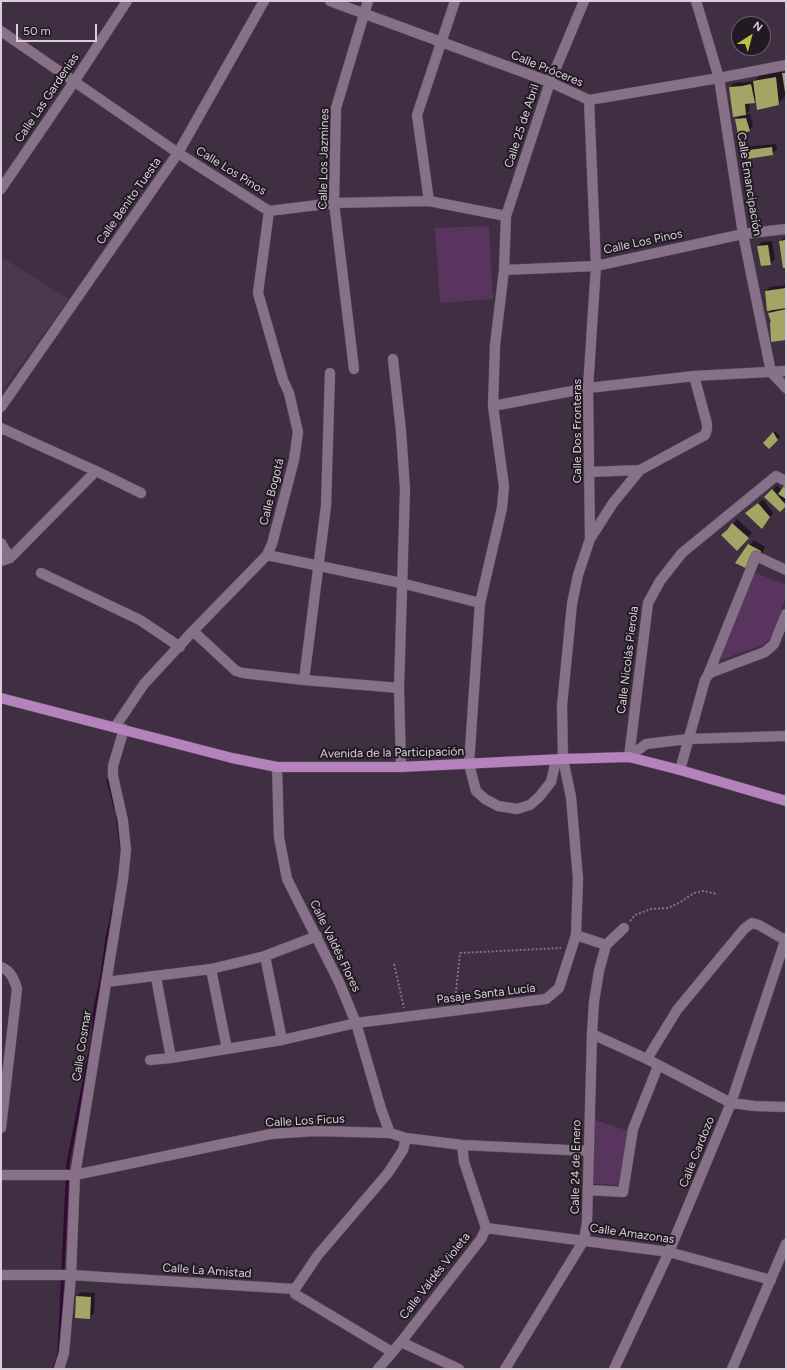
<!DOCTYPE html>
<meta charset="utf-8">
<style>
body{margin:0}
#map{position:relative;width:787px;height:1370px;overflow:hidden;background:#402e42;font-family:Figtree,sans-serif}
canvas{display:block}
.frame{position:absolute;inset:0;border:2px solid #d8cdd9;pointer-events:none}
.north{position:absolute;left:731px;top:16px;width:40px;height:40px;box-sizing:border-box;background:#221a23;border:1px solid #6b626c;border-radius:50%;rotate:36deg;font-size:11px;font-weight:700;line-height:16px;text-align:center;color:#d8cdd9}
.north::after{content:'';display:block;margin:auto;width:14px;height:18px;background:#bcbf43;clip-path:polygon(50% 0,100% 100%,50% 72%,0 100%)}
.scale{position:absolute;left:16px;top:24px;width:81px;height:18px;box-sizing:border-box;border:2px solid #d8cdd9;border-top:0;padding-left:5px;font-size:12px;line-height:14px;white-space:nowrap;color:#d8cdd9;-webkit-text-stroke:3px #221a23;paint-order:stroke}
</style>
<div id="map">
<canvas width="787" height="1370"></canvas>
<div class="frame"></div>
<div class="north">N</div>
<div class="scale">50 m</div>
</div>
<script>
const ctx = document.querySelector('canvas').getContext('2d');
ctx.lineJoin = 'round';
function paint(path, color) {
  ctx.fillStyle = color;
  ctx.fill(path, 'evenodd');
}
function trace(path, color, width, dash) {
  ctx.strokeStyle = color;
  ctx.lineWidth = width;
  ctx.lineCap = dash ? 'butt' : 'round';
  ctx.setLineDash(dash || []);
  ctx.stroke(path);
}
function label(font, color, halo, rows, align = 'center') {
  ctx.font = font + ' Figtree,sans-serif';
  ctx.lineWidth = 4;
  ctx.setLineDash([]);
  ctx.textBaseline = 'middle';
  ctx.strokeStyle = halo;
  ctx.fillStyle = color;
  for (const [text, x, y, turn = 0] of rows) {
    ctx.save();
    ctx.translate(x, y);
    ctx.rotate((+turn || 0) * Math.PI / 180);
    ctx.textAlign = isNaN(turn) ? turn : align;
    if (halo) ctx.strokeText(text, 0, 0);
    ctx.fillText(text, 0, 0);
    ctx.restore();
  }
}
paint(new Path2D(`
 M1,257L69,299L1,392Z`), '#4d3750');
paint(new Path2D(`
 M489,226L493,299L440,303L435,228Z
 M754,572L786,585V597L772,636L763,645L720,660Z
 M595,1120L629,1131L621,1185L593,1184Z`), '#59345e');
paint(new Path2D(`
 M786,70V96L778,104L756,99L754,102H749L750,110L746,114H750L753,126L749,130L736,119L740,115L734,116L730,87L734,83L747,82L755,80L761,74L783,71V73Z
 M776,144L777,149L772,154L742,151L746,147Z
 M785,237H786V267L780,242Z
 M772,241L775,259L770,264L762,265L758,246L762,242Z
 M786,285V339L772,321L769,313L773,309L766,291L770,287Z
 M775,431L780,437L769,448L764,443Z
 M777,485L782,491L786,485V505L765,497Z
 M763,499L773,513L762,528L747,513Z
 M737,519L752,533L737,549L730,528Z
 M754,540L765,547L758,566L754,571L736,562Z
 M81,1292L95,1293L94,1313L89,1318L77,1296Z`), '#0007');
trace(new Path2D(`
 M108,780L115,807
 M117,815L121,845
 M54,1369L59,1353L68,1163L93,1035L95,1008L102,975L107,938L113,910`), '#300935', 3);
paint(new Path2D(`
 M782,73H786V92H785Z
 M776,77L779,105L757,110L753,81Z
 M751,84L755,103L745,104L746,115L733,117L729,87L742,86Z
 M746,118L750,131L738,135L735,119Z
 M772,147L773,155L741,160V151Z
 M786,240V268H783L779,241Z
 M768,245L771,265L761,266L757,246Z
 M786,288V308L767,311L765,291Z
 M786,309V340L771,342L770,322H771L768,313Z
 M773,432L778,440L769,449L763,443Z
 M784,486L786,487V499L778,494Z
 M772,489L786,505V506L780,512L764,497Z
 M758,503L770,517L762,529L745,513Z
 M732,523L749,538L737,551L721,535L728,529Z
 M748,544L761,551L754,572L735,563Z
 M76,1296L91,1297L90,1319L75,1318Z`), '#a2a563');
const minor = new Path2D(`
 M330,1L550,82L589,100L719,78L786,65
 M696,1L719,78L743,234L771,372L786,388
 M1,31L178,153L269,211L334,203L429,201L506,216
 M589,100L596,266L588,388L590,539L578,575L572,604L562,706L563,759L571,797L578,879L576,935L606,945
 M1,189L74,82L127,1
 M429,201L417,115L455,1
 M504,270L596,266L743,234L786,229
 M393,359L401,431L405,489L399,688L401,767
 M354,369L334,203L336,108L368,1
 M493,406L588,388L694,376L786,371
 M1,407L178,153L264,1
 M1,428L96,471L141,493
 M590,472L640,470
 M590,539L613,503L640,470L705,435L707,429V424L694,376
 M1,543L10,558
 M267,555L401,583L480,603
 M1,561L10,558L96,471
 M41,573L140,620L180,647
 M193,631L236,671L243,673L304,680L399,688
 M708,675L756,556L786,570
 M304,680L326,506L330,373
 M115,727L144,684L193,631L267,555L272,544L294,460L298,432L289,393L283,380L258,293L269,211
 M629,757L648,603L660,581L682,553L776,476L786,481
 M629,757L646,744L688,739L786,736
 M556,760L551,782L539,797L530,805L517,809L498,806L485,799L476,791L469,764L480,603L502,508L504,486L493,406L495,345L504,270L506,216L550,82L584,1
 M277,767L279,837L287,879L339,982L356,1023L381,1109L390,1133
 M680,770L705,680L708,675L712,672L765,652L774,644L786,614
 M265,956L282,1040
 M1,967C11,971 14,979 17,989L1,1128
 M211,969L227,1049
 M156,977L171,1058
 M106,982L211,969L265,956L317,936
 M592,1034L647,1059L731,1103L755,1106L786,1107
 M647,1059L677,1010L744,929L752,923L759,925L785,940
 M150,1060L171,1058L282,1040L356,1023L546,999L559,988L576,935
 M1,1175H75L271,1134L315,1131L390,1133L406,1138L462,1145L589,1151
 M588,1190L623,1192L633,1129L658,1066
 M486,1228L669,1252L771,1280
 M1,1275H71L295,1289
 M295,1289L318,1255L388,1173L403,1150L406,1138
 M295,1289V1294L392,1352
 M401,1342L459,1369
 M59,1369L64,1353L71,1275L75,1175L123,879L126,850L123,821L113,776V766L124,729
 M378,1369L401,1342L481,1239L486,1228L464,1162L462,1145
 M505,1369L584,1240L587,1222L592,1034L594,1002L599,971L606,945L624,928
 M614,1369L669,1252L731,1103L786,938
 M732,1369L786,1244`);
const major = new Path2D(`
 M1,698L232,758L277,767H401L563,759L629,757L680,770L786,801`);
trace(minor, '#5b4d5d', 11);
trace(major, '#5b4d5d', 11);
trace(new Path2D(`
 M630,921L635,915L651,909L668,908L679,903L694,893L703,891L717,894
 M394,964L404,1008
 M455,1001L460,953L561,948`), '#827383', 2, [2, 2]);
trace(minor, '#867188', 10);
trace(major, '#b583bb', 10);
label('12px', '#d8cdd9', '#221a23', [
 ["Calle Próceres",547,69,22],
 ["Calle Las Gardenias",47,98,-56],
 ["Calle 25 de Abril",522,126,-72],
 ["Calle Los Jazmines",324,159,-89],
 ["Calle Los Pinos",231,171,32],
 ["Calle Emancipación",749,184,81],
 ["Calle Benito Tuesta",129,201,-55],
 ["Calle Los Pinos",643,242,-12],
 ["Calle Dos Fronteras",577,431,-90],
 ["Calle Bogotá",272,492,-76],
 ["Calle Nicolás Pierola",628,660,-83],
 ["Avenida de la Participación",392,753,-1],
 ["Calle Valdés Flores",335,946,64],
 ["Pasaje Santa Lucía",486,994,-7],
 ["Calle Cosmar",82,1046,-81],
 ["Calle Los Ficus",305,1121,-3],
 ["Calle Cardozo",697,1152,-68],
 ["Calle 24 de Enero",576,1167,-89],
 ["Calle Amazonas",632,1234,8],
 ["Calle La Amistad",207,1271,4],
 ["Calle Valdés Violeta",435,1276,-52]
]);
</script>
